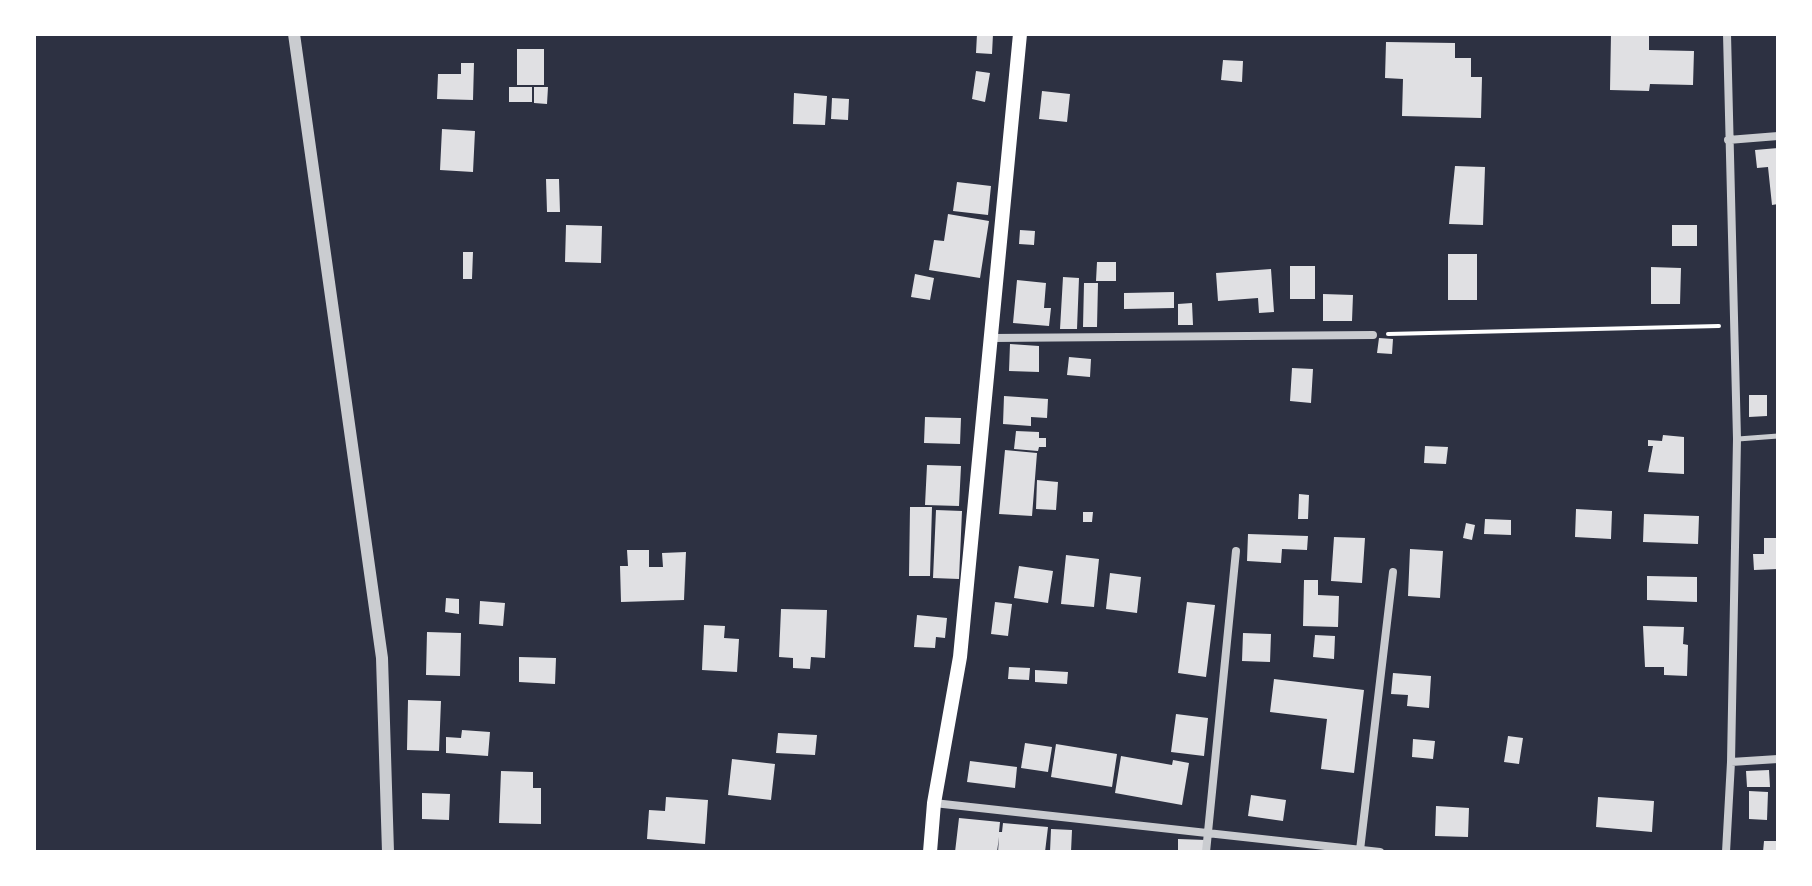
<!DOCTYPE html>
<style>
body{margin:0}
#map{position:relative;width:1812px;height:886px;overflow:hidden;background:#2d3142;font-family:"Exo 2",sans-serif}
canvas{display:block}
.frame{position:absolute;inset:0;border:36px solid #fff;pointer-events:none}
</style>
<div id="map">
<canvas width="1812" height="886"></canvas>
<div class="frame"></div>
</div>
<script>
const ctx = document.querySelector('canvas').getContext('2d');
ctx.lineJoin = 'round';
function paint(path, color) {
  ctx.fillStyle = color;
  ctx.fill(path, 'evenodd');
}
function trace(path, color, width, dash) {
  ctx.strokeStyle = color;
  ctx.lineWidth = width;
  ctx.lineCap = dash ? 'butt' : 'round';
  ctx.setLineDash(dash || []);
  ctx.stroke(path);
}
paint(new Path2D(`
 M977,34H993L992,54L976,53Z
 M1611,34H1649V50L1694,51L1693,85L1650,84L1649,91L1610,90Z
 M1386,42L1455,43V58H1471V77H1482L1481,118L1402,116L1403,79L1385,78Z
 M517,49H544V85H517Z
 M1223,60L1243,61L1242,82L1221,80Z
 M461,63H474L473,100L437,99L438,74H461Z
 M976,71L990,73L985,102L972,99Z
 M509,87H532V102H509Z
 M534,87H548L547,104L534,103Z
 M1042,91L1070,94L1067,122L1039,119Z
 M794,93L827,96L825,125L793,124Z
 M832,98L849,99L848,120L831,119Z
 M442,129L475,131L473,172L440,170Z
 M1778,148V204L1772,205L1768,167L1757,168L1755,150Z
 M1455,166L1485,167L1483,225L1449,224Z
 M546,179H559L560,212H547Z
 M957,182L991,186L988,215L953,211Z
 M948,214L989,221L980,278L929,270L934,240L944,241Z
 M566,225L602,226L601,263L565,262Z
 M1672,225H1697V246H1672Z
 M1020,230L1035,231L1034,245L1019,244Z
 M463,252H473L472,279H463Z
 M1448,254H1477V300H1448Z
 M1097,262H1116V281H1096Z
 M1290,266H1315V299H1290Z
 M1651,267L1681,268L1680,304H1651Z
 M1271,269L1274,312L1259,313L1258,298L1218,301L1216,273Z
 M915,274L934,278L930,300L911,297Z
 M1063,277L1079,278L1077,329H1060Z
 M1017,280L1046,283L1044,308H1051L1049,326L1013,323Z
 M1084,283H1098L1097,327H1083Z
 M1174,292V308L1124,309V293Z
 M1323,294L1353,295L1352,321H1323Z
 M1192,303L1193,325H1178V304Z
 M1379,338L1393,339L1392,354L1377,353Z
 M1010,344L1039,346V372L1009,371Z
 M1069,357L1091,359L1090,377L1067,375Z
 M1292,368L1313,369L1311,403L1290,401Z
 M1749,395H1767V416L1749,417Z
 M1004,396L1048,399L1047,418L1031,417V426L1003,424Z
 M925,417L961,418L960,444L924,443Z
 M1016,431L1039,432V438H1046V447H1039L1038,451L1014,449Z
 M1663,435L1684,437V474L1648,472L1653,446H1648V440L1662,441Z
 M1425,446L1448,447L1446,464L1424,463Z
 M1005,450L1037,453L1032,516L999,514Z
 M927,465L961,466L959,506L925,505Z
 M1037,480L1058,482L1056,510L1036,509Z
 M1299,494L1309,495L1308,519H1298Z
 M910,507H932L930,576H909Z
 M1576,509L1612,511L1611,539L1575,537Z
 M936,510L962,511L959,579L933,578Z
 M1083,512H1093L1092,522H1083Z
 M1644,514L1699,516L1698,544L1643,542Z
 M1485,519L1511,520V535L1484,534Z
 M1466,523L1475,525L1472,540L1463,538Z
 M1248,534L1308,536L1307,550L1282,549L1281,563L1247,561Z
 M1334,537L1365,538L1362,583L1331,581Z
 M1764,538H1778V569L1754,570L1753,554H1764Z
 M1410,549L1443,551L1440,598L1408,596Z
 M627,550H649V567H663L662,553L686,552L684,600L621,602L620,566H628Z
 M1066,555L1099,559L1094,607L1061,604Z
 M1019,566L1053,571L1048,603L1014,598Z
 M1110,573L1141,577L1137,613L1106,609Z
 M1647,576L1697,577V602L1647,600Z
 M1304,580H1318V595L1339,596L1338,627L1303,626Z
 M446,598L459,599V614L445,612Z
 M480,601L505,603L503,626L479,624Z
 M995,602L1012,604L1008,636L991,634Z
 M1187,602L1215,605L1206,677L1178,673Z
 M781,609L827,610L825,658L811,657L810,669L793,668V658L779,657Z
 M917,615L947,618L945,638L936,637L935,648L914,647Z
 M704,625L725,626L724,638L739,639L737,672L702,670Z
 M1643,626L1684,627L1683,644L1688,645L1687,676L1664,675V667H1645Z
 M427,632L461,633L460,676L426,675Z
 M1243,633L1271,634L1270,662L1242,661Z
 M1315,635L1335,636L1334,659L1313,657Z
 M519,657L556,658L555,684L519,682Z
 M1009,667L1030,668L1029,680L1008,679Z
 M1035,670L1068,672L1067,684L1035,682Z
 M1393,673L1431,676L1429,708L1407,706L1408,695L1391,694Z
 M1274,679L1364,690L1354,773L1321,769L1327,719L1270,712Z
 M408,700L441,701L439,751L407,750Z
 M1176,714L1208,718L1204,756L1171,752Z
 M462,730L490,732L488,756L446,753V737L461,738Z
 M778,733L817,735L815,755L776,753Z
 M1508,736L1523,738L1519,764L1504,762Z
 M1413,739L1435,741L1433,759L1412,757Z
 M1025,743L1052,747L1048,772L1021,768Z
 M1056,744L1117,754L1112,787L1051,777Z
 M1121,756L1172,765L1173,760L1189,763L1182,805L1115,793Z
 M732,759L775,764L771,800L728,795Z
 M970,761L1017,767L1015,788L967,782Z
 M1769,770L1770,787H1747L1746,771Z
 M501,771L533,772V788H541V824L499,823Z
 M1749,791L1768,792L1767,820L1749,819Z
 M422,793L450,794L449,820L422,819Z
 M1251,795L1286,800L1283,821L1248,816Z
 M666,797L708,800L705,844L647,839L649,810L665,811Z
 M1598,797L1654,801L1652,832L1596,827Z
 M1436,806L1469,808L1468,837L1435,836Z
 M959,818L1000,822L999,832H1002L1003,823L1048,827L1045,852H998L999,837L997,852H955Z
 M1051,829L1072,830L1071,852H1050Z
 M1178,839L1206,840L1205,852L1178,850Z
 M1764,841H1778V852H1763Z`), '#e0e0e3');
trace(new Path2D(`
 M1388,334L1719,326`), '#fff', 4);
trace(new Path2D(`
 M1738,439L1778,436`), '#caccd0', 5);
trace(new Path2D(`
 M1728,140L1778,136
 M993,338L1373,335
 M1731,762L1778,759
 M934,803L1380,852
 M1360,850L1393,572
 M1206,852L1236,551
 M1726,852L1731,762L1737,439L1727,34`), '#caccd0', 8);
trace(new Path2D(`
 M294,34L382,658L388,852`), '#caccd0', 12);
trace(new Path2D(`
 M930,852L934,803L960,657L1020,34`), '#fff', 14);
</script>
